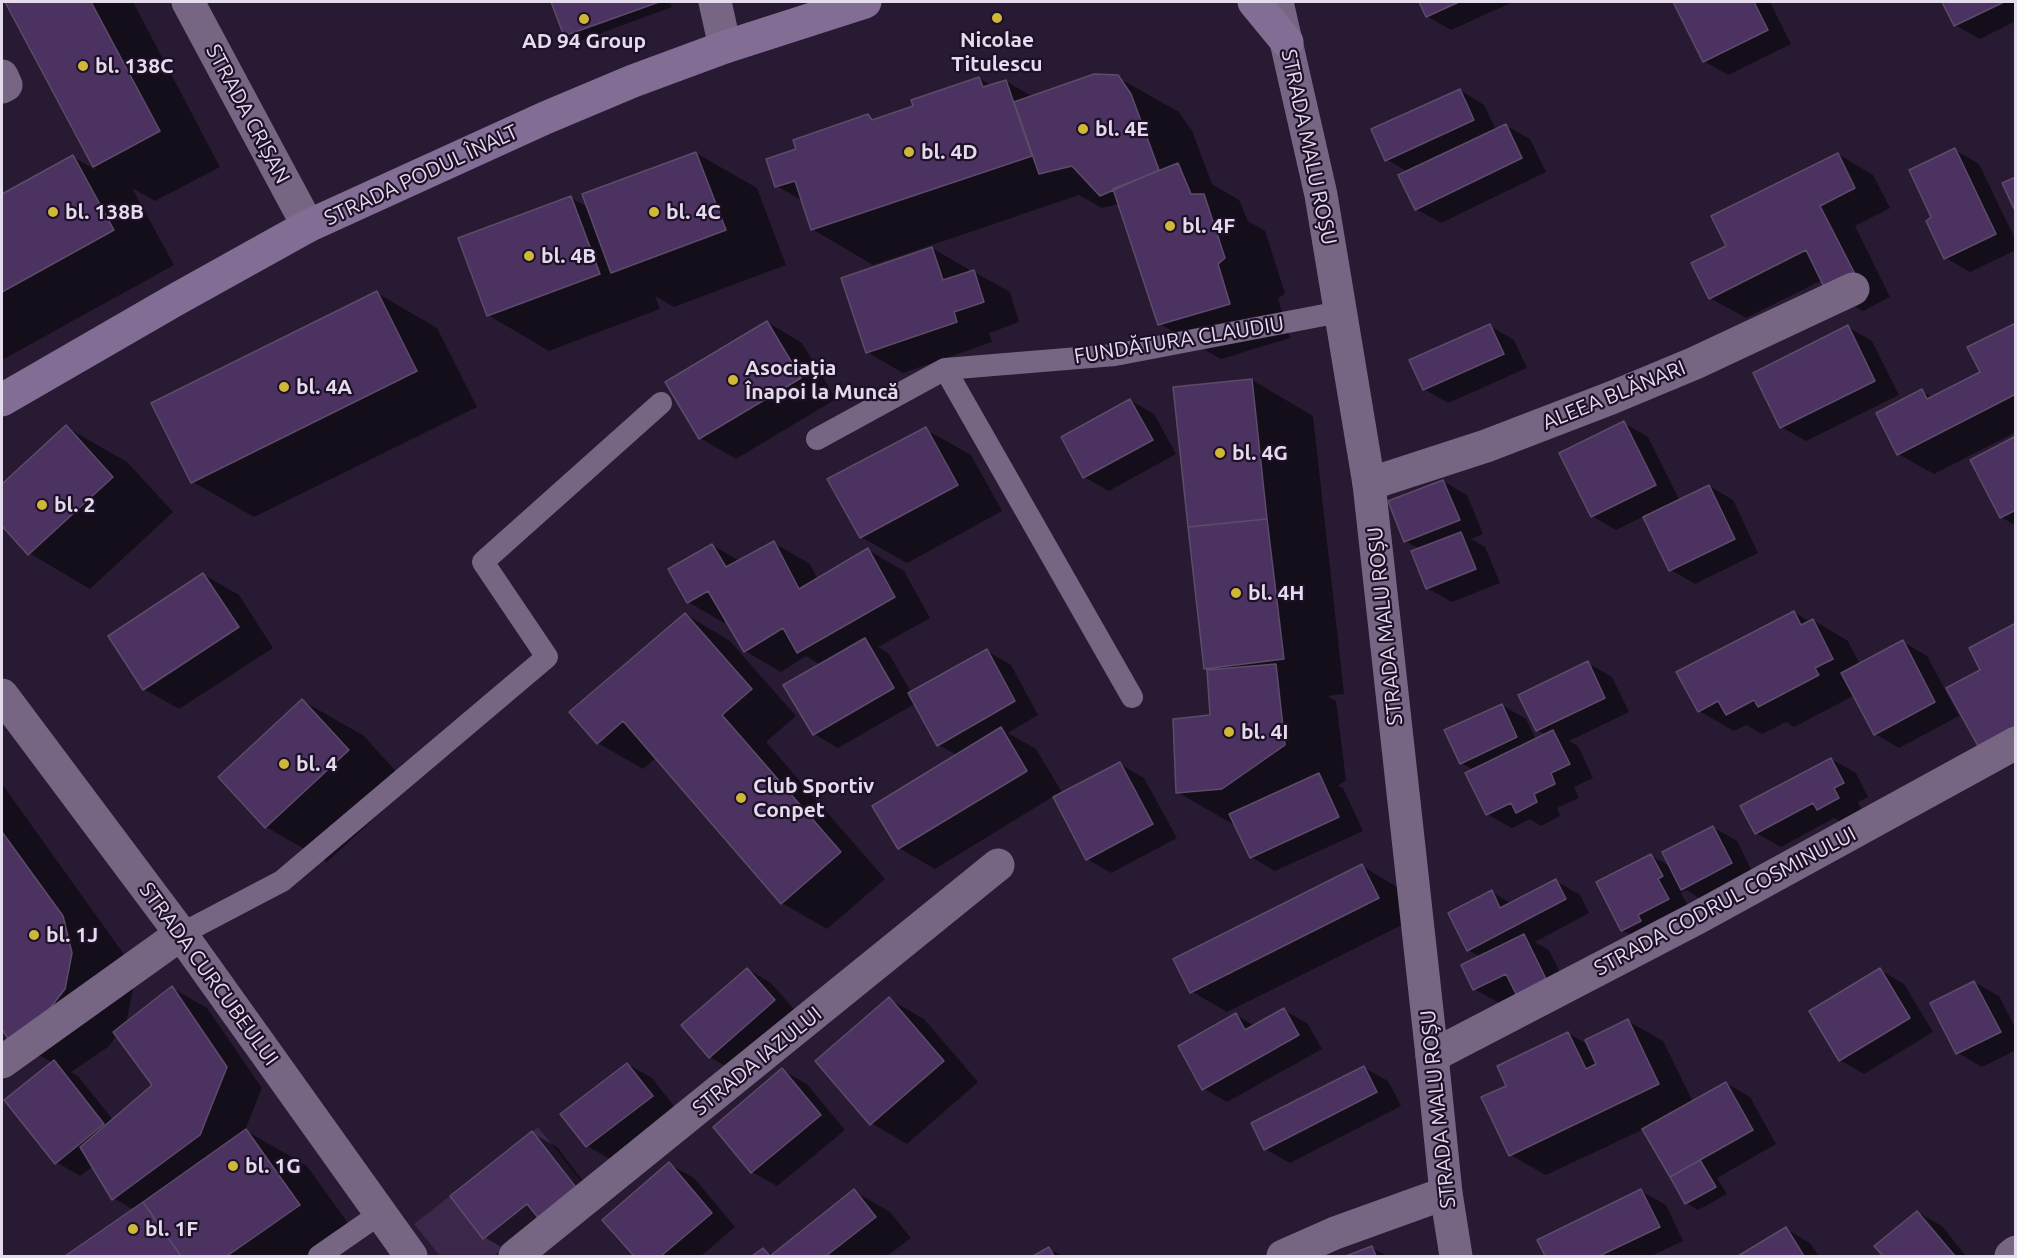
<!DOCTYPE html>
<meta charset="utf-8">
<style>
body{margin:0}
#map{position:relative;width:2017px;height:1258px;overflow:hidden;background:#271a32;font-family:Ubuntu,sans-serif}
canvas{display:block}
.frame{position:absolute;inset:0;border:3px solid #e4dbec;pointer-events:none}
</style>
<div id="map">
<canvas width="2017" height="1258"></canvas>
<div class="frame"></div>
</div>
<script>
const ctx = document.querySelector('canvas').getContext('2d');
ctx.lineJoin = 'round';
function paint(path, color) {
  ctx.fillStyle = color;
  ctx.fill(path, 'evenodd');
}
function trace(path, color, width, dash) {
  ctx.strokeStyle = color;
  ctx.lineWidth = width;
  ctx.lineCap = dash ? 'butt' : 'round';
  ctx.setLineDash(dash || []);
  ctx.stroke(path);
}
function label(font, color, halo, rows, align = 'center') {
  ctx.font = font + ' Ubuntu,sans-serif';
  ctx.lineWidth = 4.5;
  ctx.setLineDash([]);
  ctx.textBaseline = 'middle';
  ctx.strokeStyle = halo;
  ctx.fillStyle = color;
  for (const [text, x, y, turn = 0] of rows) {
    ctx.save();
    ctx.translate(x, y);
    ctx.rotate((+turn || 0) * Math.PI / 180);
    ctx.textAlign = isNaN(turn) ? turn : align;
    if (halo) ctx.strokeText(text, 0, 0);
    ctx.fillText(text, 0, 0);
    ctx.restore();
  }
}
paint(new Path2D(`
 M538,1127L584,1185L494,1256H440L414,1224Z`), '#3a274a');
paint(new Path2D(`
 M7,2H133L220,167L155,201L132,188L174,265L2,360V196L73,157L96,170Z
 M553,2H670L672,7L577,42L565,35Z
 M1420,2H1513L1451,30L1427,16Z
 M1675,2H1770L1791,44L1728,75L1704,61Z
 M1944,2H2016V21L1980,39L1955,25Z
 M1117,77L1179,112L1192,131L1212,184L1239,200L1248,221L1265,231L1285,293L1278,299L1290,338L1221,359L1160,324L1120,205L1118,204L1102,208L1079,195L873,265L812,229L803,201L777,186L798,150L867,116L875,121L915,107L979,78L992,86L1006,81L1033,97Z
 M1460,90L1484,105L1496,130L1505,125L1530,139L1546,172L1441,223L1416,209L1408,172L1386,159Z
 M1955,150L1979,164L2016,241V250L1970,272L1946,258L1933,218Z
 M696,153L757,188L786,265L674,307L655,296L660,309L549,351L488,315L571,198L589,208Z
 M1838,154L1873,175L1890,208L1855,226L1890,297L1863,311L1827,290L1822,280L1746,318L1710,298L1728,247Z
 M932,248L968,269L969,273L974,272L1010,292L1019,322L989,333L992,342L903,373L867,352Z
 M377,293L437,328L477,407L254,517L193,482Z
 M767,322L802,343L836,399L736,459L700,438L667,383Z
 M2016,324V432L1934,474L1898,454L1922,391L1933,398L1982,372Z
 M1490,326L1514,340L1527,368L1448,403L1424,389Z
 M1848,327L1872,341L1899,395L1806,441L1781,427Z
 M1252,380L1313,416L1344,694L1327,696L1336,701L1346,780L1338,786L1343,788L1363,831L1275,871L1251,857L1236,826L1177,792L1212,716L1209,670L1206,668Z
 M1130,400L1154,414L1176,454L1109,491L1084,477Z
 M1624,423L1648,437L1680,501L1709,486L1733,500L1758,553L1695,584L1671,570L1644,516L1616,530L1592,516Z
 M66,427L127,462L173,512L90,589L29,553L2,524V486Z
 M925,429L971,455L1002,511L907,563L861,537Z
 M2016,437V526L2001,517Z
 M1443,481L1467,495L1483,534L1471,539L1485,547L1500,583L1452,602L1427,588L1420,549L1405,541Z
 M774,543L810,564L818,580L868,550L904,571L930,618L878,647L889,654L911,692L987,651L1011,665L1038,715L1008,733L1036,749L1063,794L1120,764L1144,778L1177,838L1111,873L1087,859L1054,796L935,869L899,848L957,755L939,745L916,703L838,748L814,734L821,665L806,656L781,672L745,651L727,621L724,623L688,602L712,545L740,561Z
 M204,575L239,595L273,648L179,709L144,689Z
 M1794,612L1810,622L1813,620L1848,641L1860,665L1903,642L1927,656L1959,716L1899,748L1875,734L1855,695L1794,727L1786,722L1762,734L1746,725L1734,731L1699,711Z
 M685,614L730,641L796,716L766,742L885,879L827,929L782,903L656,758L643,769L598,743Z
 M1588,663L1612,677L1629,712L1569,741L1578,746L1593,778L1574,787L1579,798L1557,808L1560,816L1541,826L1530,819L1512,828L1487,814L1474,770L1461,763L1502,705L1526,719L1536,740L1546,735L1537,730Z
 M303,701L364,736L409,786L327,862L266,827Z
 M1831,759L1856,773L1868,797L1858,802L1863,812L1842,823L1834,818L1781,847L1756,833Z
 M2,784L123,953L133,989L126,1024L172,988L207,1008L262,1088L245,1130L307,1166L360,1240L337,1256H68L134,1210L113,1198L93,1166L80,1176L56,1162L53,1063L9,1038L2,1026ZM117,1035L154,1085L113,1120L78,1076L71,1072L108,1047Z
 M1713,827L1737,841L1755,877L1707,903L1686,890L1681,893L1692,913L1646,944L1622,930L1651,856L1672,867Z
 M1362,866L1397,887L1414,919L1227,1012L1191,991Z
 M1556,881L1580,895L1589,913L1535,942L1549,950L1571,995L1499,1003L1474,989L1481,957L1468,950L1492,892L1512,904Z
 M747,969L771,983L799,1015L734,1071L710,1057Z
 M1880,970L1904,984L1933,1032L1864,1074L1840,1060Z
 M1974,982L1999,996L2016,1029V1050L1982,1067L1958,1053L1932,1004Z
 M889,999L924,1019L978,1082L907,1144L871,1123Z
 M1284,1010L1308,1024L1322,1049L1227,1102L1203,1088L1236,1015L1255,1026Z
 M1628,1021L1663,1041L1693,1102L1726,1083L1750,1097L1776,1144L1717,1178L1727,1194L1698,1210L1686,1203L1644,1129L1546,1175L1510,1155L1508,1086L1568,1033L1590,1046Z
 M627,1064L652,1078L677,1110L612,1160L587,1146L563,1114Z
 M1363,1067L1388,1081L1401,1106L1290,1163L1265,1149Z
 M782,1070L807,1084L845,1130L777,1186L752,1172L715,1127Z
 M532,1133L557,1147L601,1204L508,1251L484,1237Z
 M669,1164L694,1178L735,1227L701,1256H636L604,1220Z
 M854,1191L890,1212L911,1238L887,1256H755L763,1250L773,1255Z
 M1641,1191L1666,1205L1683,1241L1651,1256H1547L1539,1240Z
 M1917,1212L1942,1226L1966,1256H1885L1876,1246Z
 M1786,1229L1810,1243L1819,1256H1740Z
 M1372,1248L1387,1256H1350Z
 M1049,1249L1062,1256H1036Z`), '#0007');
const building = new Path2D(`
 M5,2H91L160,131L93,167Z
 M551,2H659L564,36Z
 M1419,2H1459L1426,17Z
 M1673,2H1754L1768,30L1703,62Z
 M1942,2H2004L1954,26Z
 M1094,74L1118,75L1131,94L1159,170L1100,196L1072,166L1039,174L1014,102Z
 M979,77L983,87L1006,80L1032,156L811,230L795,181L775,187L766,159L796,149L793,140L868,114L872,120L913,106L911,100Z
 M1460,89L1474,120L1385,161L1371,129Z
 M1506,124L1522,158L1415,210L1398,175Z
 M1955,148L1996,234L1944,259L1926,221L1931,217L1909,170Z
 M696,152L726,230L611,273L582,194Z
 M1838,153L1855,188L1820,206L1856,276L1826,291L1806,250L1709,299L1691,263L1726,246L1711,216Z
 M73,155L114,230L2,292V194Z
 M1178,163L1191,194H1204L1225,258L1218,264L1230,304L1158,325L1113,189Z
 M2016,177V213L2002,183Z
 M571,196L600,274L487,316L458,238Z
 M932,247L943,280L974,270L984,302L954,312L957,322L866,353L841,278Z
 M377,291L417,371L191,483L151,403Z
 M767,321L801,378L699,439L665,382Z
 M2016,323V394L1897,455L1876,413L1922,389L1927,399L1980,372L1967,347Z
 M1490,324L1504,354L1423,390L1409,360Z
 M1848,325L1875,381L1780,428L1753,373Z
 M1252,379L1267,519L1188,527L1173,387Z
 M1130,399L1153,440L1083,478L1061,437Z
 M1624,421L1656,485L1591,517L1559,453Z
 M66,425L113,477L28,555L2,526V484Z
 M926,427L958,485L860,538L827,479Z
 M2016,436V510L2000,518L1970,460Z
 M1443,480L1460,520L1404,542L1388,501Z
 M1709,485L1735,539L1669,571L1643,517Z
 M1267,519L1284,659L1204,669L1188,527Z
 M1461,532L1476,569L1426,589L1411,551Z
 M774,541L799,589L868,548L895,597L797,653L783,628L744,652L708,591L687,603L668,569L712,544L726,567Z
 M203,573L239,627L143,690L108,636Z
 M1794,611L1801,625L1813,619L1833,659L1815,668L1819,675L1758,707L1754,700L1726,715L1718,701L1698,712L1676,672Z
 M685,613L752,689L722,715L841,852L781,904L623,721L597,744L569,712Z
 M2016,623V726L1978,746L1946,688L1980,670L1969,648Z
 M865,638L894,688L813,735L783,685Z
 M1903,640L1935,702L1874,735L1841,673Z
 M987,649L1015,701L937,746L908,693Z
 M1588,661L1605,698L1536,731L1518,695Z
 M1276,664L1285,745L1222,789L1176,793L1173,719L1210,715L1207,670Z
 M302,699L349,750L265,828L218,777Z
 M1502,704L1517,737L1460,764L1444,730Z
 M1001,727L1027,771L898,849L872,806Z
 M1553,730L1570,764L1551,773L1555,784L1534,794L1537,802L1516,813L1511,803L1486,815L1465,773Z
 M1831,758L1844,783L1834,788L1839,798L1817,810L1813,803L1755,834L1740,806Z
 M1120,762L1153,824L1086,860L1053,797Z
 M1319,773L1339,817L1250,858L1229,814Z
 M1713,826L1732,863L1681,890L1662,852Z
 M2,832L63,916L72,953L65,989L47,1012L8,1039L2,1029Z
 M1651,854L1663,876L1658,879L1669,899L1638,915L1641,921L1621,931L1596,882Z
 M1362,864L1379,898L1190,993L1173,959Z
 M1556,879L1566,899L1467,951L1448,913L1492,890L1500,908Z
 M1524,934L1547,981L1517,996L1506,974L1473,990L1461,965Z
 M747,968L775,1000L709,1058L681,1025Z
 M1880,968L1910,1018L1839,1061L1809,1011Z
 M1974,981L2001,1032L1956,1054L1930,1003Z
 M172,986L227,1067L200,1135L112,1200L80,1147L152,1085L113,1032Z
 M889,997L944,1061L870,1125L815,1061Z
 M1284,1008L1299,1035L1202,1090L1178,1046L1236,1013L1245,1030Z
 M1628,1019L1659,1084L1509,1156L1481,1097L1506,1086L1497,1066L1568,1032L1586,1069L1596,1064L1585,1040Z
 M54,1060L104,1124L55,1164L4,1100Z
 M627,1063L653,1096L586,1147L560,1114Z
 M1364,1066L1377,1092L1264,1150L1251,1123Z
 M782,1068L821,1115L751,1173L713,1127Z
 M1726,1082L1753,1130L1670,1177L1642,1129Z
 M246,1129L300,1205L227,1256H181L143,1202Z
 M532,1131L578,1190L540,1220L527,1204L483,1239L450,1196Z
 M1700,1160L1716,1187L1685,1204L1670,1177Z
 M669,1162L712,1213L661,1256H634L602,1220Z
 M854,1189L876,1217L826,1256H752L763,1248L770,1256Z
 M1641,1189L1660,1227L1599,1256H1545L1537,1240Z
 M143,1202L181,1256H65Z
 M1917,1211L1955,1256H1883L1874,1246Z
 M1786,1227L1804,1256H1738Z
 M1372,1246L1376,1256H1346Z
 M1049,1247L1054,1256H1033Z`);
paint(building, '#4c3260');
trace(building, '#5c4c69', 1.5);
trace(new Path2D(`
 M945,369L1132,697
 M817,439L945,369L1115,355L1340,312
 M181,934L282,881L547,657L483,562L661,403
 M319,1256L381,1213`), '#766684', 22);
trace(new Path2D(`
 M188,2L308,226
 M715,2L725,47
 M2,76L6,85L2,87
 M1369,484L1486,446L1611,398L1695,363L1853,289
 M2,695L181,934L411,1256
 M1432,1056L1697,918L2016,743
 M2,1062L181,934
 M515,1256L998,865
 M1283,1256L1335,1233L1446,1193
 M2011,1256L2016,1252`), '#766684', 33);
trace(new Path2D(`
 M1277,2L1321,195L1369,484L1432,1056L1446,1193L1456,1256`), '#766684', 33);
trace(new Path2D(`
 M1254,2L1287,42
 M2,400L175,300L308,226L545,118L633,81L725,47L865,2`), '#826d94', 33);
for (const [x, y, r, color] of [
 [997,18,6,"#cfb837"],
 [584,19,6,"#cfb837"],
 [83,66,6,"#cfb837"],
 [1083,129,6,"#cfb837"],
 [909,152,6,"#cfb837"],
 [53,212,6,"#cfb837"],
 [654,212,6,"#cfb837"],
 [1170,226,6,"#cfb837"],
 [529,256,6,"#cfb837"],
 [733,380,6,"#cfb837"],
 [284,387,6,"#cfb837"],
 [1220,453,6,"#cfb837"],
 [42,505,6,"#cfb837"],
 [1236,593,6,"#cfb837"],
 [1229,732,6,"#cfb837"],
 [284,764,6,"#cfb837"],
 [741,798,6,"#cfb837"],
 [34,935,6,"#cfb837"],
 [233,1166,6,"#cfb837"],
 [133,1229,6,"#cfb837"]
]) {
  const dot = new Path2D();
  dot.arc(x, y, r, 0, 2 * Math.PI);
  ctx.fillStyle = color;
  ctx.fill(dot);
  trace(dot, '#1e1028', 2);
}
label('bold 21px', '#e4dbec', '#1e1028', [
 ["Nicolae",997,40,"center"],
 ["Titulescu",997,64,"center"],
 ["AD 94 Group",584,41,"center"],
 ["bl. 138C",95,66],
 ["bl. 4E",1095,129],
 ["bl. 4D",921,152],
 ["bl. 138B",65,212],
 ["bl. 4C",666,212],
 ["bl. 4F",1182,226],
 ["bl. 4B",541,256],
 ["Asociația",745,368],
 ["Înapoi la Muncă",745,392],
 ["bl. 4A",296,387],
 ["bl. 4G",1232,453],
 ["bl. 2",54,505],
 ["bl. 4H",1248,593],
 ["bl. 4I",1241,732],
 ["bl. 4",296,764],
 ["Club Sportiv",753,786],
 ["Conpet",753,810],
 ["bl. 1J",46,935],
 ["bl. 1G",245,1166],
 ["bl. 1F",145,1229]
], 'left');
label('21px', '#e4dbec', '#1e1028', [
 ["STRADA CRIȘAN",248,114,62],
 ["STRADA MALU ROȘU",1309,147,78],
 ["STRADA PODUL ÎNALT",421,175,-25],
 ["FUNDĂTURA CLAUDIU",1179,340,-9],
 ["ALEEA BLĂNARI",1614,395,-22],
 ["STRADA MALU ROȘU",1385,626,-96],
 ["STRADA CODRUL COSMINULUI",1725,901,-28],
 ["STRADA CURCUBEULUI",209,974,54],
 ["STRADA IAZULUI",757,1061,-39],
 ["STRADA MALU ROȘU",1438,1109,-96]
]);
</script>
